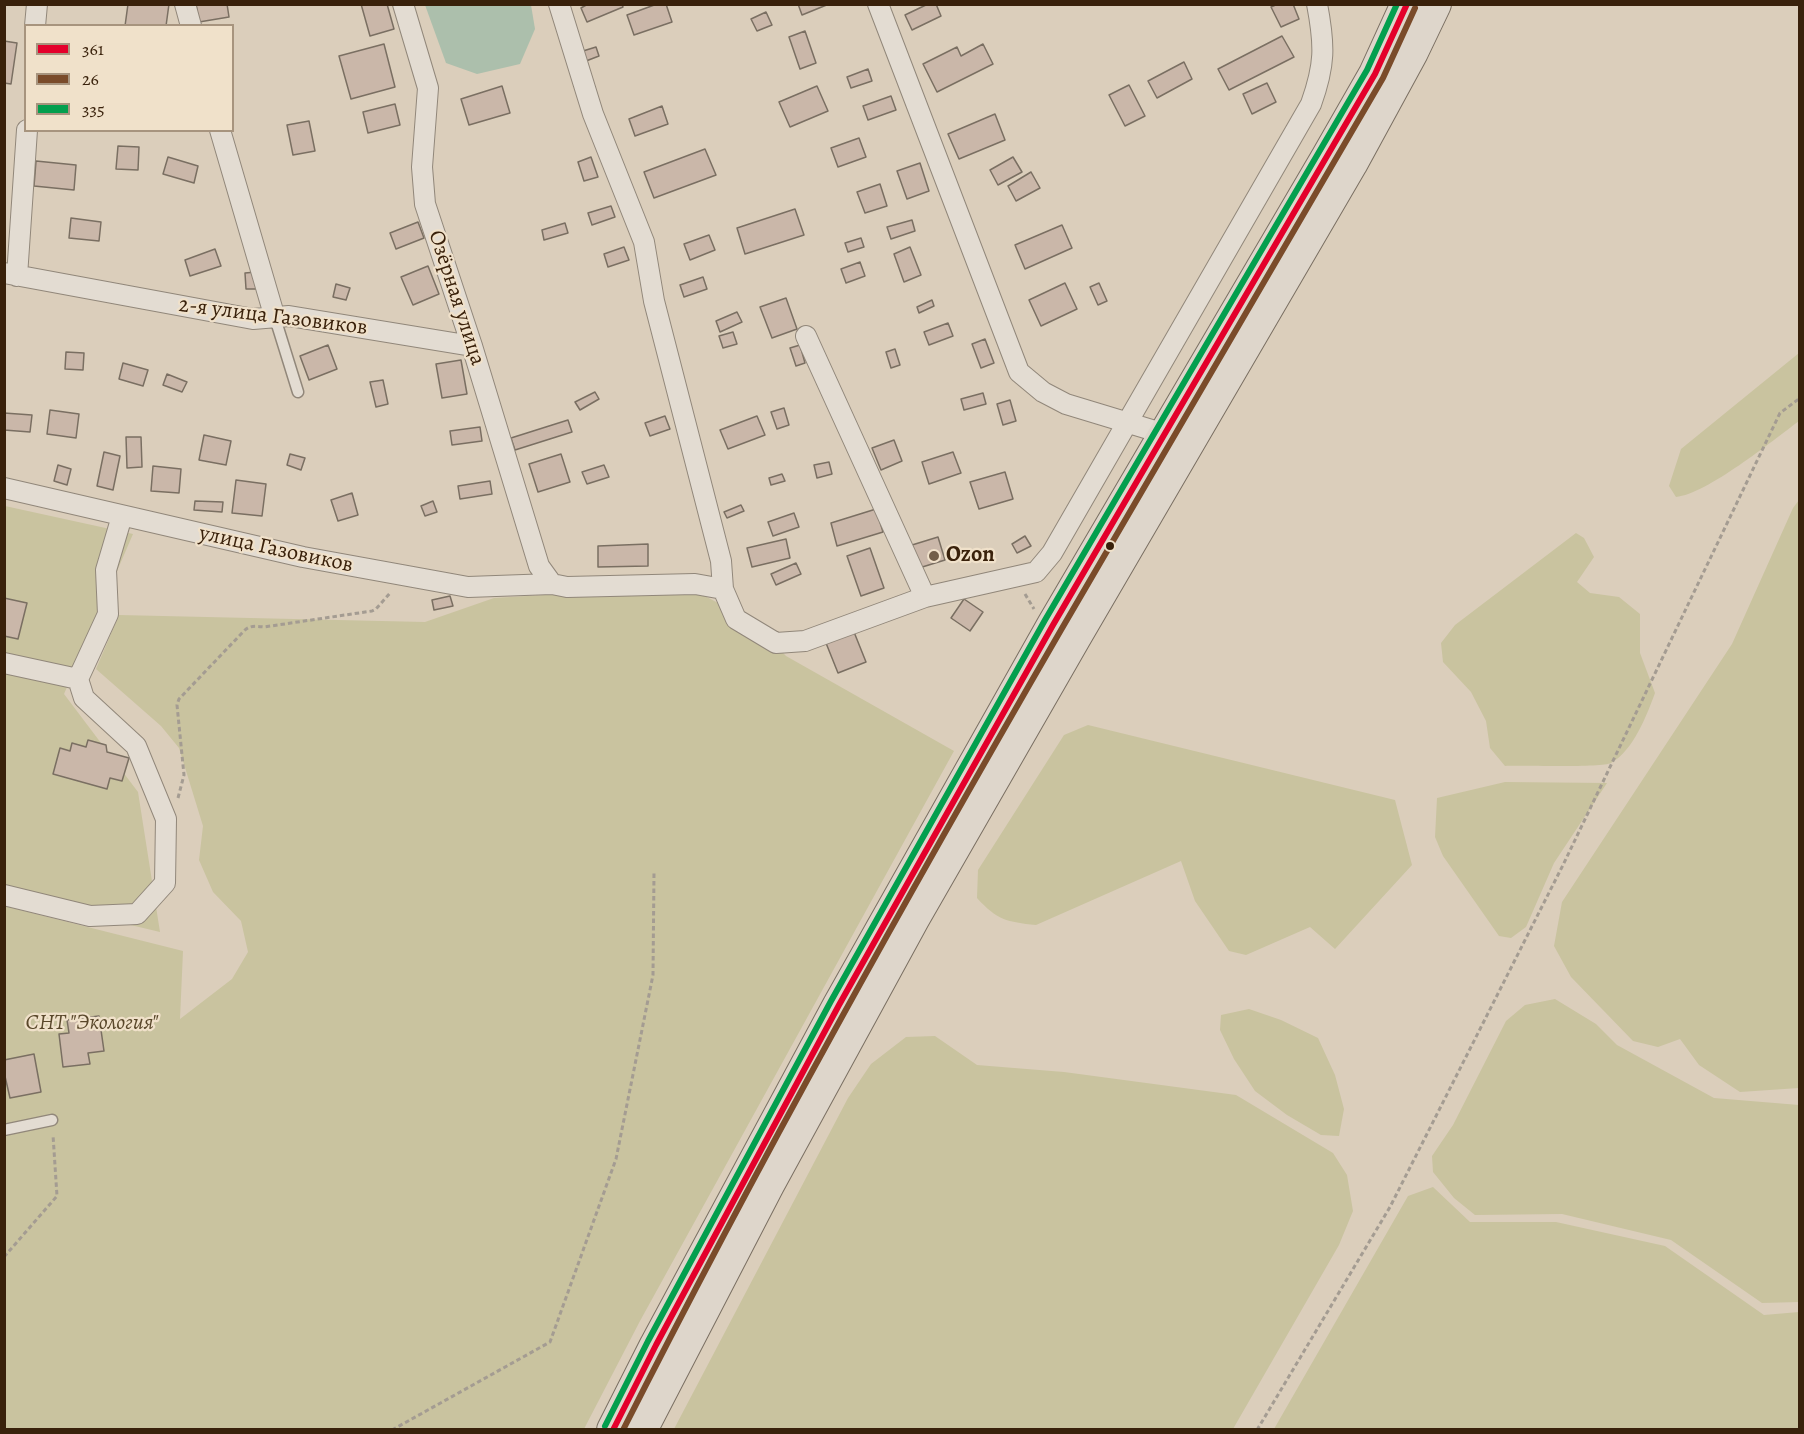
<!DOCTYPE html>
<meta charset="utf-8">
<style>
body{margin:0}
#map{position:relative;width:1804px;height:1434px;overflow:hidden;background:#dbcebb;font-family:Alegreya,serif}
canvas{display:block}
.frame{position:absolute;inset:0;border:6px solid #39210b;pointer-events:none}
.legend{position:absolute;left:24px;top:24px;width:210px;height:108px;box-sizing:border-box;background:#f0e1ca;border:2px solid #a7947e;margin:0;padding:8px 10px;list-style:none;font-size:18px;color:#39210b}
.legend li{display:flex;align-items:center;gap:12px;height:30px}
.legend b{width:30px;border:2px solid #a7947e}
</style>
<div id="map">
<canvas width="1804" height="1434"></canvas>
<div class="frame"></div>
<ul class="legend">
<li><b style="height:8px;background:#e4002b"></b>361</li>
<li><b style="height:8px;background:#7a4b2a"></b>26</li>
<li><b style="height:8px;background:#039f4e"></b>335</li>
</ul>
</div>
<script>
const ctx = document.querySelector('canvas').getContext('2d');
ctx.lineJoin = 'round';
function paint(path, color) {
  ctx.fillStyle = color;
  ctx.fill(path, 'evenodd');
}
function trace(path, color, width, dash) {
  ctx.strokeStyle = color;
  ctx.lineWidth = width;
  ctx.lineCap = dash ? 'butt' : 'round';
  ctx.setLineDash(dash || []);
  ctx.stroke(path);
}
function label(font, color, halo, rows, align = 'center') {
  ctx.font = font + ' Alegreya,serif';
  ctx.lineWidth = 4.5;
  ctx.setLineDash([]);
  ctx.textBaseline = 'middle';
  ctx.strokeStyle = halo;
  ctx.fillStyle = color;
  for (const [text, x, y, turn = 0] of rows) {
    ctx.save();
    ctx.translate(x, y);
    ctx.rotate((+turn || 0) * Math.PI / 180);
    ctx.textAlign = isNaN(turn) ? turn : align;
    if (halo) ctx.strokeText(text, 0, 0);
    ctx.fillText(text, 0, 0);
    ctx.restore();
  }
}
paint(new Path2D(`
 M1799,353V421C1772,441 1707,494 1676,497L1669,486L1681,449Z
 M1799,500V1088L1740,1092L1699,1065L1680,1039L1658,1047L1633,1041L1571,977L1554,946L1562,902L1732,644L1793,508Z
 M5,506L133,534L64,694L138,792L160,932L5,895Z
 M1576,533L1584,538L1594,557L1577,582L1590,593L1619,597L1640,614V653L1655,693C1647,715 1633,751 1611,763C1602,768 1522,765 1505,766L1490,748L1486,721L1471,692L1443,662L1441,643L1455,625Z
 M643,589L703,595L752,621L786,656L954,751L640,1321L584,1429H5L4,906L183,951L180,1019L232,979L248,952L241,921L213,892L199,860L203,826L179,748L161,726L96,669L119,615L425,622L494,598Z
 M1088,725L1395,800L1412,865L1335,949L1310,927L1246,955L1229,951L1195,901L1181,861L1036,925C1007,922 997,920 977,898L978,870L1064,735Z
 M1505,782L1607,783L1554,863L1526,927L1511,938L1499,936L1443,856L1435,837L1437,798Z
 M1555,999L1596,1024L1617,1045L1714,1098L1799,1105V1302L1762,1303L1671,1240L1562,1214L1475,1215L1454,1198L1433,1172L1432,1156L1453,1125L1506,1021L1525,1005Z
 M1249,1009L1281,1020L1318,1038L1335,1075L1344,1109L1339,1136L1321,1135L1287,1115L1255,1091L1234,1059L1220,1030L1221,1015Z
 M935,1036L977,1065L1064,1072L1236,1095L1333,1153L1347,1175L1353,1211L1339,1245L1233,1429H674L848,1098L871,1064L906,1037Z
 M1433,1187L1470,1222H1556L1665,1246L1764,1315L1799,1312V1429H1274L1408,1196Z`), '#c9c39f');
paint(new Path2D(`
 M425,5H531L535,29L520,64L477,74L446,63Z`), '#acbfac');
const building = new Path2D(`
 M128,4H169L166,26H125Z
 M196,4H227L229,17L199,22Z
 M361,4H387L394,29L370,36Z
 M588,4H622L623,7L587,22L581,8Z
 M657,4H666L672,22L634,35L627,15Z
 M798,4H829L802,15Z
 M928,4H936L941,16L912,30L905,15Z
 M1278,4H1293L1299,19L1281,27L1271,7Z
 M766,12L772,25L757,31L751,19Z
 M805,31L816,63L800,69L789,37Z
 M1282,36L1294,57L1229,90L1218,69Z
 M4,41L17,43L11,84L4,83Z
 M384,44L395,87L351,99L339,56Z
 M983,44L993,64L937,92L923,64L957,47L961,56Z
 M596,47L599,56L586,61L583,51Z
 M1184,62L1192,79L1157,98L1148,81Z
 M868,69L872,81L851,88L847,77Z
 M1267,83L1276,102L1252,114L1243,94Z
 M1129,85L1145,116L1125,126L1109,95Z
 M502,86L510,113L469,125L461,99Z
 M817,86L828,111L790,127L779,102Z
 M891,96L896,110L868,120L863,106Z
 M395,104L400,125L368,133L363,112Z
 M662,106L668,124L635,136L629,119Z
 M995,114L1005,140L959,159L948,134Z
 M309,121L315,151L293,155L287,125Z
 M859,138L866,157L838,167L831,148Z
 M118,146L139,147L138,170L116,169Z
 M705,149L716,175L654,198L644,172Z
 M168,157L198,166L194,183L163,174Z
 M591,157L598,177L584,181L578,162Z
 M1013,157L1022,172L998,185L990,170Z
 M36,161L76,165L74,190L34,186Z
 M920,163L929,191L907,199L897,171Z
 M1031,172L1040,188L1016,201L1008,186Z
 M880,184L887,206L865,213L857,192Z
 M611,206L615,217L592,225L588,213Z
 M795,209L804,235L745,254L737,228Z
 M71,218L101,222L99,241L69,238Z
 M912,220L915,231L891,239L887,227Z
 M418,222L424,238L396,249L390,233Z
 M565,223L568,233L544,240L542,230Z
 M1062,225L1072,248L1025,269L1015,245Z
 M709,235L715,250L690,260L684,244Z
 M861,238L864,247L848,252L845,243Z
 M624,247L629,260L608,267L604,254Z
 M910,247L921,275L904,282L894,254Z
 M215,249L221,266L190,276L185,260Z
 M860,262L865,276L846,283L841,269Z
 M428,266L439,294L413,305L401,277Z
 M256,272L257,289H246L245,273Z
 M703,277L707,289L684,297L680,285Z
 M1065,283L1077,309L1041,326L1029,300Z
 M1099,283L1107,301L1098,305L1090,287Z
 M336,284L350,288L346,300L333,297Z
 M786,298L797,329L772,338L760,307Z
 M932,300L934,306L919,313L917,307Z
 M737,312L742,322L720,332L716,321Z
 M948,323L953,336L929,345L924,332Z
 M733,332L737,344L723,348L719,336Z
 M985,339L994,363L981,368L972,344Z
 M328,345L337,369L309,380L300,356Z
 M800,345L805,363L796,366L790,348Z
 M895,349L900,365L891,368L886,352Z
 M66,352L84,353L83,370L65,369Z
 M461,360L467,394L442,398L436,364Z
 M123,363L148,370L143,386L119,379Z
 M167,374L187,382L182,392L163,385Z
 M383,380L388,404L376,407L370,382Z
 M595,392L599,399L580,410L575,402Z
 M983,393L986,404L964,410L961,399Z
 M1010,400L1016,421L1003,425L997,404Z
 M784,408L789,425L777,429L771,412Z
 M50,410L79,414L76,438L47,434Z
 M4,413L32,415L30,432L4,430Z
 M665,416L670,429L650,436L645,423Z
 M757,416L765,435L728,449L720,430Z
 M568,420L572,432L515,450L511,438Z
 M480,427L482,441L452,445L450,431Z
 M204,435L231,441L226,465L199,460Z
 M126,437H141L142,467L127,468Z
 M894,440L902,461L881,470L872,448Z
 M104,452L120,456L113,490L97,486Z
 M953,452L961,473L929,484L922,462Z
 M290,454L305,458L301,470L287,465Z
 M561,454L570,482L538,492L529,464Z
 M829,462L832,474L817,478L814,465Z
 M58,465L71,469L67,485L54,481Z
 M604,465L609,477L587,484L582,472Z
 M153,466L181,469L179,493L151,491Z
 M1005,472L1013,499L979,509L970,482Z
 M782,474L785,481L771,485L769,478Z
 M236,480L266,484L262,516L232,513Z
 M490,481L492,494L460,499L458,486Z
 M352,493L358,515L338,521L331,500Z
 M195,501L223,502L222,512L194,510Z
 M433,501L437,512L425,516L421,506Z
 M741,505L744,511L727,518L724,512Z
 M876,509L883,532L837,546L831,523Z
 M794,513L799,527L773,536L768,522Z
 M1025,536L1031,546L1017,553L1012,544Z
 M938,537L945,560L919,568L912,545Z
 M786,539L790,558L752,567L747,548Z
 M648,544V566L598,567V546Z
 M870,548L884,588L861,596L847,556Z
 M796,563L801,574L776,585L771,574Z
 M450,596L453,606L434,610L432,600Z
 M4,598L27,603L18,639L4,636Z
 M964,599L983,612L970,631L951,618Z
 M854,632L866,662L838,673L826,643Z
 M88,740L106,745L107,752L129,758L122,781L110,778L107,789L53,774L60,748L70,751L72,743L86,747Z
 M99,1016L104,1051L88,1053L90,1064L63,1067L59,1034L69,1033L67,1020Z
 M34,1054L41,1092L10,1098L4,1072V1060Z`);
paint(building, '#cab7a9');
trace(building, '#7a6f62', 1.5);
const lane = new Path2D(`
 M275,318L298,392
 M4,1130L52,1120`);
const street = new Path2D(`
 M185,4L191,26
 M403,4L428,88L422,167L425,204L472,346L539,566L552,584
 M559,4L593,114L644,242L654,301L721,561L723,589
 M878,4L1019,372L1043,392L1066,404L1165,434
 M35,26L37,4
 M220,130L275,318
 M4,273L253,319L289,316L472,346
 M17,276L27,130
 M806,336L925,597
 M4,488L303,557L468,587L552,584L567,587L695,584L723,589L736,619L776,643L805,641L925,597L1036,572L1052,553L1311,104C1325,65 1325,46 1317,4
 M4,663L78,679
 M4,895L90,916L137,914L165,883L166,819L136,746L84,698L78,679L108,614L106,570L122,516`);
const primary = new Path2D(`
 M613,1430L656,1345L839,1005L1053,625L1328,156L1375,74L1407,4
 M641,1430L768,1185L913,919L1075,637L1351,164L1412,52L1435,4`);
trace(lane, '#91877a', 13);
trace(street, '#91877a', 22);
trace(primary, '#7a6f62', 34);
trace(new Path2D(`
 M1025,594L1034,609
 M178,798L184,775L177,705L179,699L243,632C249,625 255,626 264,627L372,611L376,609L391,592
 M4,1257L57,1196L53,1135
 M392,1430L550,1342L616,1159L653,975L654,872
 M1257,1430L1390,1207L1563,865L1780,413L1800,398`), '#a49c92', 3, [4.5, 3]);
trace(lane, '#e3dcd2', 10);
trace(street, '#e3dcd2', 20);
trace(primary, '#ded6cb', 32);
trace(new Path2D(`
 M613,1430L656,1345L839,1005L1053,625L1375,74L1407,4`), '#e4002b', 6);
trace(new Path2D(`
 M623,1430C760,1159 909,893 1061,630C1167,445 1277,263 1383,78L1415,8`), '#7a4b2a', 6);
trace(new Path2D(`
 M605,1426L648,1341L831,1001L1045,620L1367,70L1397,4`), '#039f4e', 6);
for (const [x, y, r, color] of [
 [1110,546,5,"#39210b"],
 [934,556,6,"#725e49"]
]) {
  const dot = new Path2D();
  dot.arc(x, y, r, 0, 2 * Math.PI);
  ctx.fillStyle = color;
  ctx.fill(dot);
  trace(dot, '#f0e1ca', 2);
}
label('22px', '#39210b', '#f0e1ca', [
 ["Озёрная улица",456,298,72],
 ["2-я улица Газовиков",273,317,7],
 ["улица Газовиков",276,550,12]
]);
label('bold 22px', '#39210b', '#f0e1ca', [
 ["Ozon",946,556]
], 'left');
label('italic 22px', '#59472a', '#f0e1ca', [
 ["СНТ \"Экология\"",92,1024]
]);
</script>
